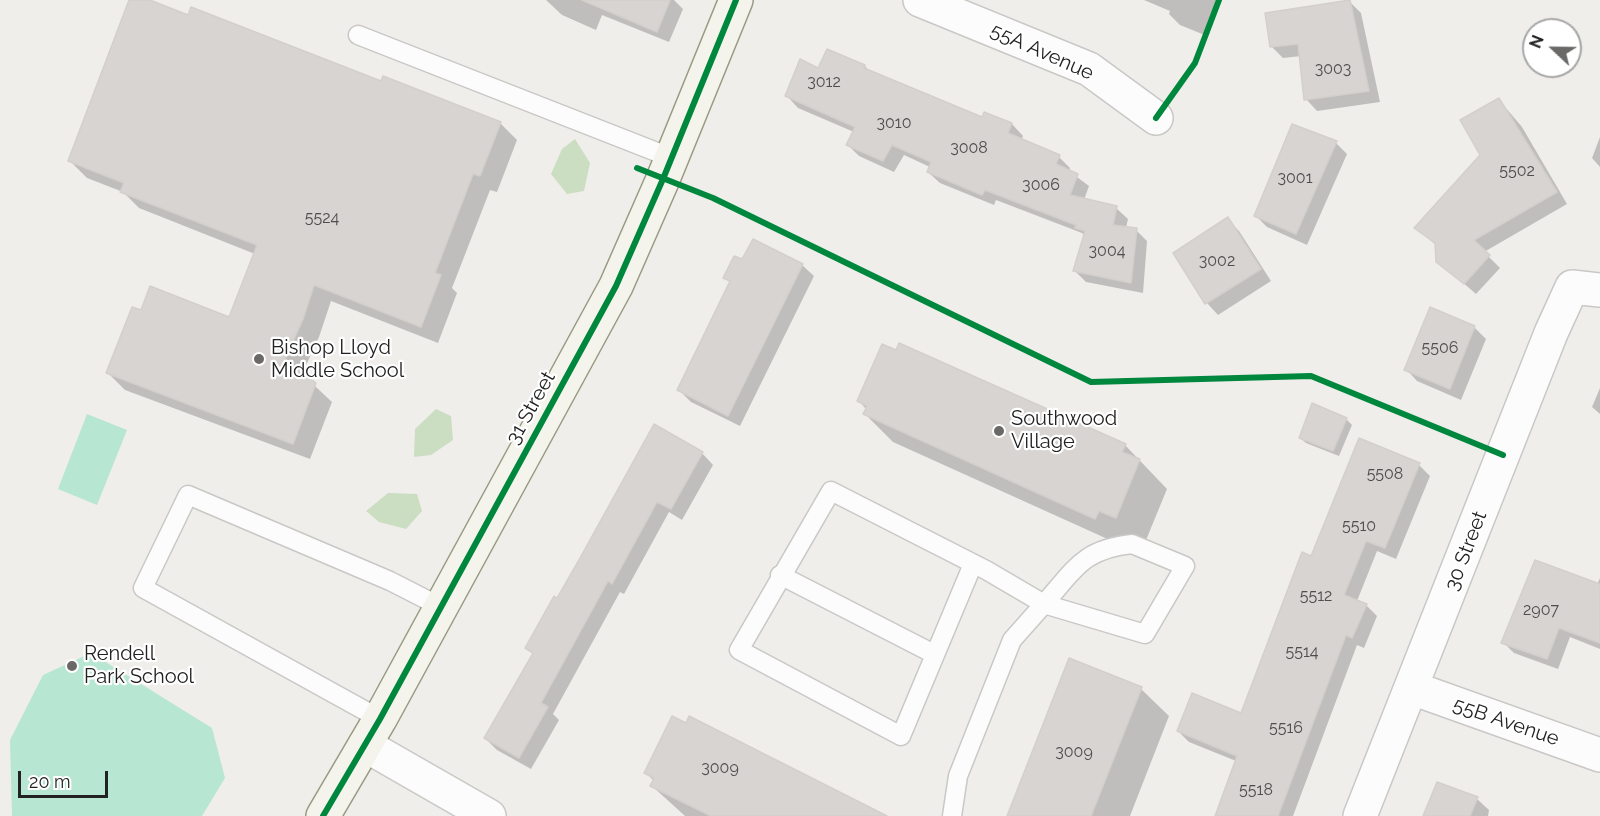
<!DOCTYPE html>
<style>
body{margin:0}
#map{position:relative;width:1600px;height:816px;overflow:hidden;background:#f0eeeb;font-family:Raleway,sans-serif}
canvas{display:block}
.north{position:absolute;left:1522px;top:18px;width:60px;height:60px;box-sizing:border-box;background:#fff;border:2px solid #a7a7a7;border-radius:50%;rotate:292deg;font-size:16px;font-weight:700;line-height:24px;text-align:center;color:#222}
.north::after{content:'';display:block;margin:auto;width:21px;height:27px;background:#6a6968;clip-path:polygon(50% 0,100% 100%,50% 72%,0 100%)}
.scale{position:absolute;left:18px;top:771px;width:90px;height:27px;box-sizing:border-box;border:3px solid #222;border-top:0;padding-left:8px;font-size:18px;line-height:21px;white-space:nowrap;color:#222;-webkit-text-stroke:4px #fff;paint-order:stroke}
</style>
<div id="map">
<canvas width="1600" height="816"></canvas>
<div class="north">N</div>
<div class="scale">20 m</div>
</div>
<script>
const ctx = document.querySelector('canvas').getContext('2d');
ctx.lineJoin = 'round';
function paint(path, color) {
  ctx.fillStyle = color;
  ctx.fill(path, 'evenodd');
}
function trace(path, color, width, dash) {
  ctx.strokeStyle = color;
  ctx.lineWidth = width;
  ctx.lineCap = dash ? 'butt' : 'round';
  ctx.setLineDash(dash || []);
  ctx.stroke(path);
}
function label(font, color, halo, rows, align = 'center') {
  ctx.font = font + ' Raleway,sans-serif';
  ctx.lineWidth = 4.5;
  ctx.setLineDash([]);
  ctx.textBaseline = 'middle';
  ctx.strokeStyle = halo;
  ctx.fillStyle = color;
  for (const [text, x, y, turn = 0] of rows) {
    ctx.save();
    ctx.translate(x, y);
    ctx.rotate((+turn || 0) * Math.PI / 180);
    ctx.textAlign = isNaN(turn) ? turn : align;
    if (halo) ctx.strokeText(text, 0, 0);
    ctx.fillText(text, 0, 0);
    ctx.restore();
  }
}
paint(new Path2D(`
 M575,139L590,163L584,191L567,194L551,174L562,149Z
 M436,409L451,416L453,440L431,455L414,457L415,429Z
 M388,493L417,494L422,511L406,529L379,522L366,511Z`), '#cbdec1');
paint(new Path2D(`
 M87,414L127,430L97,505L58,489Z
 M91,653L212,728L225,778L202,816H12L10,740L43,675Z`), '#b7e6d2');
paint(new Path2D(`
 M131,0H146L500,123L517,140L497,192L490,190L452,288L457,293L438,343L331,301L319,337L302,374L332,402L310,459L125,390L108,373L141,312L230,319L255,254L139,208L123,192L87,178L70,161Z
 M546,0H674L683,9L669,42L602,15L596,30L562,15Z
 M1144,0H1222L1207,36L1180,25L1169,14L1170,11Z
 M1350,2L1361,13L1380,102L1317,111L1306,99L1301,56L1283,58L1271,46Z
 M865,66L870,72L983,119L985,114L1012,124L1023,136L1021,141L1059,157L1070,168L1069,171L1089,186L1084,200L1116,208L1128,219L1126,228L1135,229L1147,241L1143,293L1086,282L1075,271L1085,236L1082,233L996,200L994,205L940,183L928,172L930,167L904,155L894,172L859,156L848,145L854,132L798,108L787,96L819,70Z
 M1499,100L1522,127L1567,204L1484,252L1500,268L1476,294L1438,261L1437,246L1416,228L1482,155Z
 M1600,137V167L1592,158Z
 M1336,143L1347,154L1307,245L1267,227L1255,215Z
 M1227,219L1239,231L1271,281L1218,315L1207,303L1175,253Z
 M743,261L802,265L814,276L740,426L691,402L679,390L731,283L725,278Z
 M1474,327L1486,339L1461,400L1417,381L1406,369Z
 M1600,388V414L1592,407Z
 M859,401L1125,445L1167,489L1144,545L1123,546L893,442L865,414L867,410Z
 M1346,419L1352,425L1339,456L1306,443L1300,438Z
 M702,453L713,465L682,520L669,512L624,594L620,592L553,714L559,720L531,769L497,750L485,738L534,655L527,648L557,600Z
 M1419,465L1430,476L1396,559L1377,551L1357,601L1366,605L1377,616L1364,648L1357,645L1293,816H1215L1236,761L1189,742L1178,731L1241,715L1312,557Z
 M1600,578V649L1570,637L1558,669L1514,653L1503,642L1593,594Z
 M1070,660L1141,689L1169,716L1130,816H1008Z
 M645,772L885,816H685L652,786L654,781Z
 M1477,799L1489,810L1488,816H1425Z`), '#0003');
const building = new Path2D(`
 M129,0H150L188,15L191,7L381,81L383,76L501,122L480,176L473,174L435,273L441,275L421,327L314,285L303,319L285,359L316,383L293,444L106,373L132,307L141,310L150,286L229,317L257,245L120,192L124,183L68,161Z
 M582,0H670L657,32Z
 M1350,0L1369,91L1304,100L1298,44L1270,47L1265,13Z
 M827,49L865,65L864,68L982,117L984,112L1012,123L1008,133L1060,155L1056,164L1078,174L1070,195L1117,206L1113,225L1137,228L1131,283L1073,271L1085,231L1075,228L1076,225L985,190L982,195L927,172L931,162L892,145L883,161L846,145L855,127L785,96L800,59L818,68Z
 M1499,98L1557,192L1474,240L1490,255L1464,284L1436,262L1435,243L1414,228L1480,155L1460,120Z
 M1292,124L1337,141L1296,234L1254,216Z
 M1228,217L1261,269L1205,304L1173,253Z
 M753,239L803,264L728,416L677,390L730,281L723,278L734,256L742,259Z
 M1430,307L1475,326L1450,389L1404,370Z
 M899,343L1126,444L1122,452L1140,459L1116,518L1099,511L1095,519L863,414L867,406L857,401L882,344L896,350Z
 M1312,403L1347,418L1333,451L1299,438Z
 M654,424L703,452L671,509L657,502L612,584L608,581L541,703L548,707L519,758L484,738L533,653L525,648L554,596L557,598L580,558Z
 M1359,438L1420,463L1385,548L1366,541L1344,595L1367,604L1352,638L1346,635L1278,816H1215L1237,756L1177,731L1192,693L1241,713L1302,552L1311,556Z
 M1535,560L1600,584V643L1559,628L1547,659L1501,643Z
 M1069,658L1142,687L1091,816H1007Z
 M672,716L686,723L689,716L887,816H711L650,786L654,778L644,773Z
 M1437,782L1478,797L1470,816H1423Z`);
paint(building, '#d7d4d2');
trace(building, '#d3d0cc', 1.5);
const lane = new Path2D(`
 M358,35L672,158
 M1132,544L1185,566L1145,634L1044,604C1075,569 1083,549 1132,544Z
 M780,575L934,654
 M380,719L143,588L188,495L390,581L441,607
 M952,816L958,776L1012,640L1044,604L986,570L831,491L739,650L901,736L973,564`);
const street = new Path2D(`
 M920,0L1089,69L1156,118
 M1412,688L1600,755
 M365,745L489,816
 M1360,816L1551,333L1572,287L1600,290`);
const secondary = new Path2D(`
 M323,816L380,719L616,286L663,179L736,0`);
trace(lane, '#c9c8c7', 21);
trace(street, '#c9c8c7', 36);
trace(secondary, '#999a82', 36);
trace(lane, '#fdfcfc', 18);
trace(street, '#fdfcfc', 33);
trace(secondary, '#f4f4ed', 33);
trace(new Path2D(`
 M1156,118L1195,63L1219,0
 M637,168L713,198L1091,382L1311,376L1503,455
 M323,816L380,719L616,286L663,179L736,0`), '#00873e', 6);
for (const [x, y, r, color] of [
 [259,359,6,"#6a6968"],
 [999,431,6,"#6a6968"],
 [72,666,6,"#6a6968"]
]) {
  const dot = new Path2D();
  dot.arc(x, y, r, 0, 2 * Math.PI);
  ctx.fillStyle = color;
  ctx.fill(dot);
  trace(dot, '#fff', 2);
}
label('16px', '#4f4e4e', null, [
 ["3003",1333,69],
 ["3012",824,82],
 ["3010",894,123],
 ["3008",969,148],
 ["5502",1517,171],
 ["3001",1295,178],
 ["3006",1041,185],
 ["5524",322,218],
 ["3004",1107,251],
 ["3002",1217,261],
 ["5506",1440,348],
 ["5508",1385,474],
 ["5510",1359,526],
 ["5512",1316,596],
 ["2907",1541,610],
 ["5514",1302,652],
 ["5516",1286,728],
 ["3009",1074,752],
 ["3009",720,768],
 ["5518",1256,790]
]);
label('20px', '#222', '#fff', [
 ["55A Avenue",1042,52,24],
 ["31 Street",531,408,-61],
 ["30 Street",1466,551,-69],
 ["55B Avenue",1506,722,19]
]);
label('20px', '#222', '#fff', [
 ["Bishop Lloyd",271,348],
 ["Middle School",271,371],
 ["Southwood",1011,419],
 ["Village",1011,442],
 ["Rendell",84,654],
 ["Park School",84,677]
], 'left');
</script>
